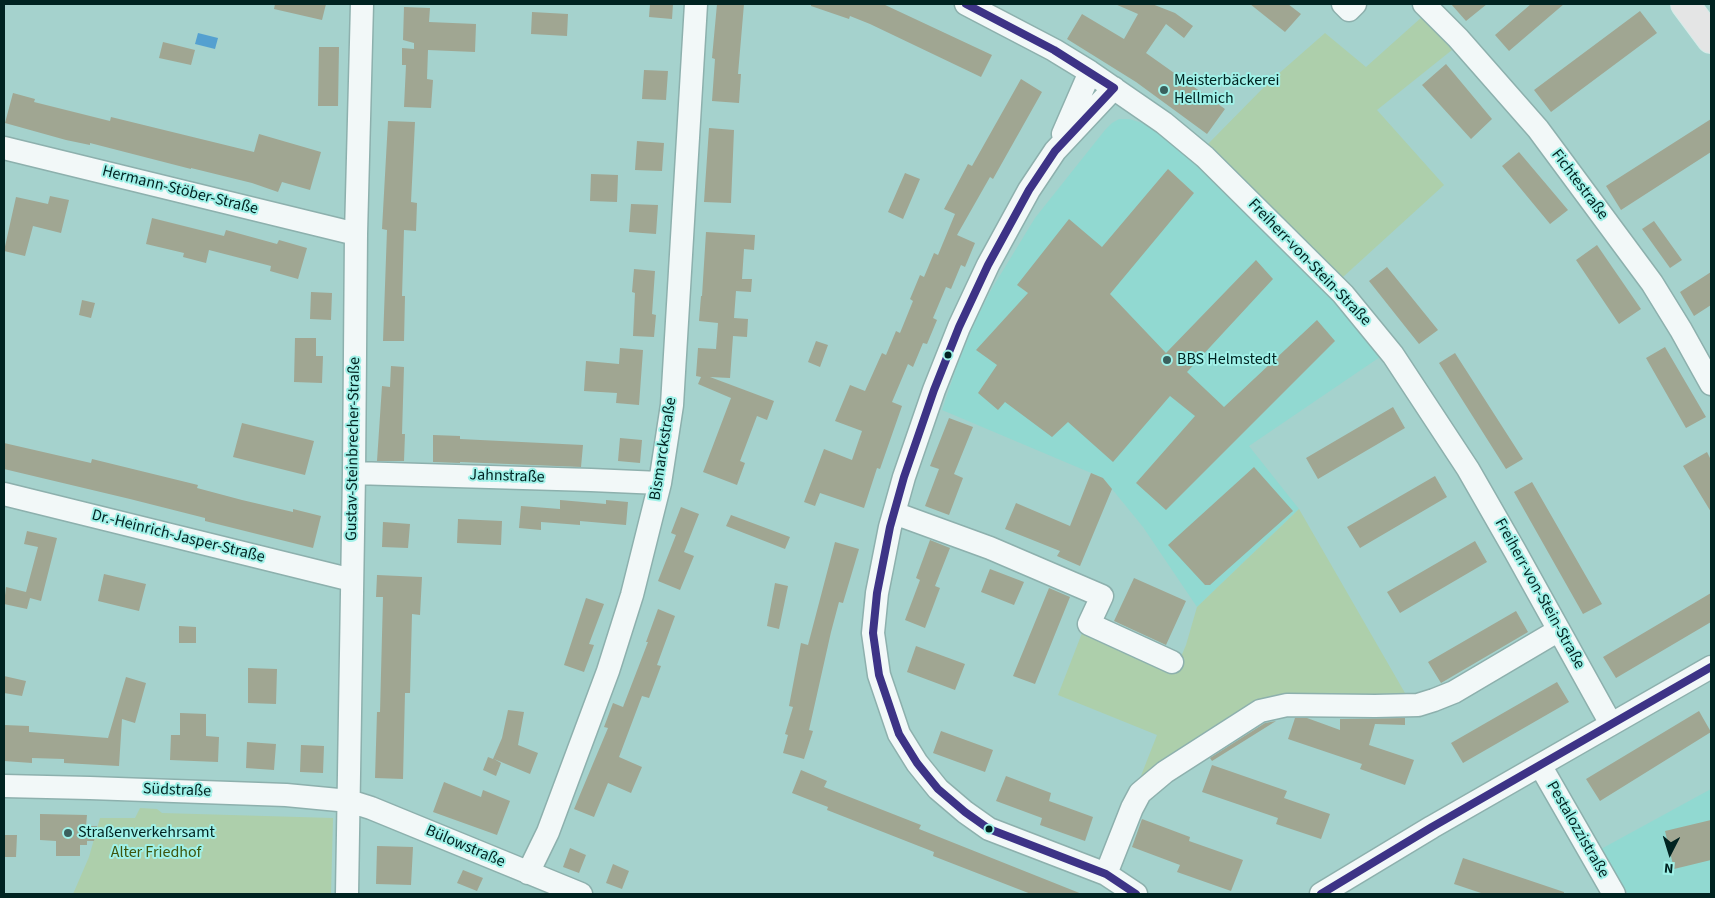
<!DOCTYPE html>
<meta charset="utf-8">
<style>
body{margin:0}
#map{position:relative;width:1715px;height:898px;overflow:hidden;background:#a5d2cd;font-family:"Source Sans 3",sans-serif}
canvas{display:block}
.frame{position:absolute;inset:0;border:5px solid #002321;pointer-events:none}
.north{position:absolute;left:1645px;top:828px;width:50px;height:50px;-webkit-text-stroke:4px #a0f1e8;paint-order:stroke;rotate:185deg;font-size:14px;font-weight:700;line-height:20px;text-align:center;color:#002321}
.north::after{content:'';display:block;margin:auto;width:18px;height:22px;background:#002321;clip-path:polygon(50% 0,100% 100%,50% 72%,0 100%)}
</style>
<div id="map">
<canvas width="1715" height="898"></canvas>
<div class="frame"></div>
<div class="north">N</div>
</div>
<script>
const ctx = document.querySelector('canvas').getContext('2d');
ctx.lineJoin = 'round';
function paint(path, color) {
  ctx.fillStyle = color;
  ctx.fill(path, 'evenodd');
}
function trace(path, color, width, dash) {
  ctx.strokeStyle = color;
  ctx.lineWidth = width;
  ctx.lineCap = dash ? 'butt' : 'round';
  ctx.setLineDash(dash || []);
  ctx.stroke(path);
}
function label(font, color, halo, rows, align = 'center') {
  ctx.font = font + ' "Source Sans 3",sans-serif';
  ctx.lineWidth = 4;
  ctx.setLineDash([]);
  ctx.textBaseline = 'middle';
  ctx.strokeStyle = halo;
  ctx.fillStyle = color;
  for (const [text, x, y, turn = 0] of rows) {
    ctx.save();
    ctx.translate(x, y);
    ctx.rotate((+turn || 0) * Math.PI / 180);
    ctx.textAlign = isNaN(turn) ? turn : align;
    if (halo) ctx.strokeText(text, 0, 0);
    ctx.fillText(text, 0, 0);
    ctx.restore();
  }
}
paint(new Path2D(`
 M1119,119H1129L1159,128L1201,162L1333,299L1380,357L1249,446L1299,509L1197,607L1143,527L1103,478L942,410L958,363L975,322L991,290L1035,218L1105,130L1112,123Z
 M1711,789V894H1628L1601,849Z`), '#91d9d1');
paint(new Path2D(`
 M1423,16L1452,50L1377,110L1444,185L1343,277L1208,144L1268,83L1325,33L1366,67Z
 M1299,509L1409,700L1282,703L1137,786L1157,735L1058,695L1082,633L1174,673L1186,645L1197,607Z
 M140,808L157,809L162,813L333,818L331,894H73L89,857L100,818H135Z`), '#adcfab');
paint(new Path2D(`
 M198,33L218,38L215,49L195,44Z`), '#54a0d0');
paint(new Path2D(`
 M275,4H326L322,20L274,9Z
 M650,4H673L672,19L649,17Z
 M717,4H744L738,74H741L739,103L712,101L715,59L712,58Z
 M811,4H883L992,55L981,77L870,24L850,16L849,19L811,6Z
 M1115,4H1152L1175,13L1193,26L1184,38L1166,24L1146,53L1225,109L1207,134L1136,82L1067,39L1082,14L1124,39L1138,14Z
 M1250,4H1288L1301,14L1285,32Z
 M1451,4H1487L1466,21Z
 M1531,4H1564L1509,51L1495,35Z
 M404,7L430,8L429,22L476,24L475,52L428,50L427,79L433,80L431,108L404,107L406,65H402V48L414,49V43L403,40Z
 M1640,11L1657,33L1551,112L1534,90Z
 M532,12L568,14L567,36L531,34Z
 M163,42L195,50L191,65L159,58Z
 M319,47H339L338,106H318Z
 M1446,64L1492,119L1471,139L1422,85Z
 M644,70L668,71L666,100L642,99Z
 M1021,79L1042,92L993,179L990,177L957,235L975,243L965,267L961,265L951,289L946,287L933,318L937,320L927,344L923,343L913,367L908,364L892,402L902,406L880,469L877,468L864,508L820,493L815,506L804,502L824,449L852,460L862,431L835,421L850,385L865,391L882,353L886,355L896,331L900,333L913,301L910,299L920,275L924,277L934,253L938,255L955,214L944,209L968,164L972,166Z
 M13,93L35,99L34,102L110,121L111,117L254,152L259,134L321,152L310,190L282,182L278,192L252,183L191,168V169L90,143V145L66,140L5,123Z
 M1711,119V152L1621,210L1606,186Z
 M388,121L415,122L411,202L417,203L416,231L404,230L402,296H405L404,341H383L387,230L382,229Z
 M709,128L734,130L731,203L704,202Z
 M637,141L664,143L662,171L635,170Z
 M1519,152L1568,210L1550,224L1502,166Z
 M1168,169L1194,193L1110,294L1166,353L1256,260L1273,279L1187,372L1224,407L1317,320L1335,341L1166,510L1136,483L1195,416L1170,396L1113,462L1068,422L1052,437L1005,402L998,410L978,393L997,365L976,350L1028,293L1017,285L1069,219L1102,247Z
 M905,173L920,179L903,219L888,212Z
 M591,174L618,175L617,202L590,201Z
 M50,196L69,200L61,233L33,226L25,256L4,251L16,197L48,204Z
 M631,204L658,205L656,234L629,232Z
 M152,218L224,236L226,230L277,244L279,240L307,248L298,279L270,271L271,266L209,250L206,263L183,257L184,253L146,244Z
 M1654,221L1682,260L1670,268L1642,229Z
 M706,232L755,235L754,250L744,249L742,279H752L751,292L736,291L734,318L748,319L747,337L733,336L730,378L710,377L774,401L767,420L757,416L740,461L745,463L737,485L703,472L731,398L698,384L701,377L696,376L698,348L716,349L718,323L699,321L701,296H702Z
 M1597,245L1641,309L1619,324L1576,260Z
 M1387,267L1438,330L1419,344L1369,281Z
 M634,269L655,271L652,314L656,315L654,337L633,336L635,293L632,292Z
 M1711,272V305L1694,316L1680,292Z
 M311,292L332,293L331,320L310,319Z
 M82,300L95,303L91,318L79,315Z
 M295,338H316V356H323L322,383L294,382Z
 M816,341L828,345L820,367L808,362Z
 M1665,347L1706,417L1686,428L1646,358Z
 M620,348L643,350L639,405L616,403L617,393L584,391L586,361L619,364Z
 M1455,353L1523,459L1506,469L1439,363Z
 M391,366L404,367L402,434H405L404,461H377L382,386L390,387Z
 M1393,407L1405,428L1318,479L1306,458Z
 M949,418L973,427L954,474L963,478L949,515L925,506L939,469L930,466Z
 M242,423L314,441L305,475L233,457Z
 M433,435L460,436V439L583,445L581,467L460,462V463L433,462Z
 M620,438L642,440L640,463L618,461Z
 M4,443L91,463L92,459L198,485L197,488L242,500L293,512V509L321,516L313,548L205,521V518L130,499L4,469Z
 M1707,452L1711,460V512L1683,466Z
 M1254,467L1293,511L1210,585H1205L1168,545Z
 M1091,473L1103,478L1112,489L1080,566L1057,556L1060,551L1005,529L1016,503L1070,526Z
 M1435,476L1447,497L1360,548L1347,527Z
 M1532,482L1602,604L1583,614L1514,492Z
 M560,500L606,504V500L628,502L626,525L580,521V525L541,522V530L519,528L521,506L560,509Z
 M681,507L699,514L684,552L694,556L680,590L658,581L676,535L671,533Z
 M731,515L790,537L785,549L726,526Z
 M458,519L502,521L501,545L457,543Z
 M383,522L410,524L408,548L382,547Z
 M27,531L57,538L41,601L30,598L27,609L4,604L6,587L26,592L38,547L24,544Z
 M930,540L950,548L935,586L940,588L925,628L905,620L920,580L916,578Z
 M1475,541L1487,562L1400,613L1387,592Z
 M835,542L859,549L843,603L839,602L831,632L809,730L813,731L804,759L783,753L788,735L785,734L793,707L789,706L801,643L808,645Z
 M990,569L1024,582L1014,605L981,592Z
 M104,574L146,584L139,611L98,601Z
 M377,575L422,577L420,615L412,614L410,693H405L403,779L375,778L377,712H380L383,597H376Z
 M1134,578L1186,601L1166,645L1114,621Z
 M775,583L788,586L779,629L767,626Z
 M1049,588L1070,597L1035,684L1013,676Z
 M1711,593V622L1616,678L1603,657Z
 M586,598L604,604L589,644L594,645L584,672L564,665Z
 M658,609L675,616L657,665L661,666L649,698L642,696L619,757L642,767L631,793L608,783L594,817L574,809L608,728L604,727L613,703L623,707L648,642H646Z
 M1516,611L1528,632L1441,683L1428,662Z
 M179,626L196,627V643H179Z
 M916,646L965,664L955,690L907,672Z
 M248,668L277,669L276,704L248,703Z
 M4,676L26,681L22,696L4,693Z
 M126,677L146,683L135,723L122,719L119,766L64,763V759L32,758V763L4,761V725L29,726V732L108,738Z
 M1557,682L1569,702L1463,763L1451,743Z
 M508,710L524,712L518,745L538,753L530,774L494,759L501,763L496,776L483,770L488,757L493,759L502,738Z
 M1699,711L1711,732L1600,801L1586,779Z
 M180,713L206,714V736L219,737L218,762L170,760L171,735H180Z
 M1295,718H1307L1340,730V719L1405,718V725L1375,724L1369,745L1414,760L1405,785L1360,769L1362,764L1288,739Z
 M1276,721L1212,761L1210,758L1265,723Z
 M941,731L993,750L985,772L933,753Z
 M247,742L276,744L274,770L246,768Z
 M301,745L324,746L323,773L300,772Z
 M1212,765L1287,791L1284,798L1330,814L1321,839L1276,824L1278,818L1202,792Z
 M801,770L827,781L824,787L921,825L919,829L1082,894H1031L933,856L934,852L827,810L828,807L792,793Z
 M1006,776L1051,793L1049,801L1093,817L1085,841L1040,825L1042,818L996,801Z
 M444,782L481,797L483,790L510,801L497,835L433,812Z
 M40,814L87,815L86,826H97L94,841H87V845H80V856H56V841L40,840Z
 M1142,819L1190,837L1189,841L1243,860L1231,891L1177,872L1180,865L1132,847Z
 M1711,820V860L1674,869L1665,831Z
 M4,835H17L16,857H4Z
 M377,846L413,847L411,885L376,884Z
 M570,848L586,855L579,873L563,867Z
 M1463,858L1564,892V894H1484L1454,884Z
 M613,864L629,871L622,889L606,883Z
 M463,870L483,878L477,891L457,883Z`), '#a0a692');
const minor = new Path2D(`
 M966,4L1054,50L1090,72L1164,123L1205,157L1343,294L1393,355L1468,469L1515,551L1611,724
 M1343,4L1349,10L1355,4
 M1424,4L1458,38L1538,129L1652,283L1681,330L1711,384
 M1114,88L1055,151L1029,190L988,265L959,327L934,390L904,477L890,527L877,593L873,633L879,675L899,734L917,763L938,789L965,812L989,829L1106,874L1136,894
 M1063,134L1090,72
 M4,148L356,234
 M354,473L591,480L660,483
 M4,494L352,580
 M894,513L990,548L1102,596L1089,624L1172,662
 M1540,765L1614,894
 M4,786L90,788L286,795L349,801L371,808L581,894
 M528,873L548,832L608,671L632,595L660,483L672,405L696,4
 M1106,874L1132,808L1140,793L1165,772L1260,711L1287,705L1375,706L1418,705L1434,700L1454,692L1559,630
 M347,894L354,473L356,234L362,4
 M1321,894L1432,827L1711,667`);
const major = new Path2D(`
 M1685,4L1711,39`);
trace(minor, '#8db0ad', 25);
trace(major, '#d6ebe8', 30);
trace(minor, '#f2f8f8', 22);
trace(major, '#e4e5e5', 28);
trace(new Path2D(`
 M966,4L1054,50L1114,88L1055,151L1029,190L988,265L959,327L934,390L904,477L890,527L877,593L873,633L879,675L899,734L917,763L938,789L965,812L989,829L1106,874L1136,894
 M1321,894L1432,827L1711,667`), '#3d3386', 8);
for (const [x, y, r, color] of [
 [1164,90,5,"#3a605d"],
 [948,355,4.5,"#002321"],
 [1167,360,5,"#3a605d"],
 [989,829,4.5,"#002321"],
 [68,833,5,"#3a605d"]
]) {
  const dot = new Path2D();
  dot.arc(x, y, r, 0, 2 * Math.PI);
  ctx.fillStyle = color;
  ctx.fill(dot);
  trace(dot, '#a0f1e8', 2);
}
label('16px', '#002321', '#a0f1e8', [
 ["Meisterbäckerei",1174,81],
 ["Hellmich",1174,99],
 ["BBS Helmstedt",1177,360],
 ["Straßenverkehrsamt",78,833]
], 'left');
label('16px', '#002321', '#a0f1e8', [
 ["Fichtestraße",1579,185,53],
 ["Hermann-Stöber-Straße",180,191,14],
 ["Freiherr-von-Stein-Straße",1309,263,46],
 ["Gustav-Steinbrecher-Straße",354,449,-89],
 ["Bismarckstraße",664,449,-81],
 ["Jahnstraße",507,477,2],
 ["Dr.-Heinrich-Jasper-Straße",178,537,14],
 ["Freiherr-von-Stein-Straße",1539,594,61],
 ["Südstraße",177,791,2],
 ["Pestalozzistraße",1577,830,60],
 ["Bülowstraße",465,847,23]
]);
label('16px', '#3d550d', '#a0f1e8', [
 ["Alter Friedhof",156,853]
]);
</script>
